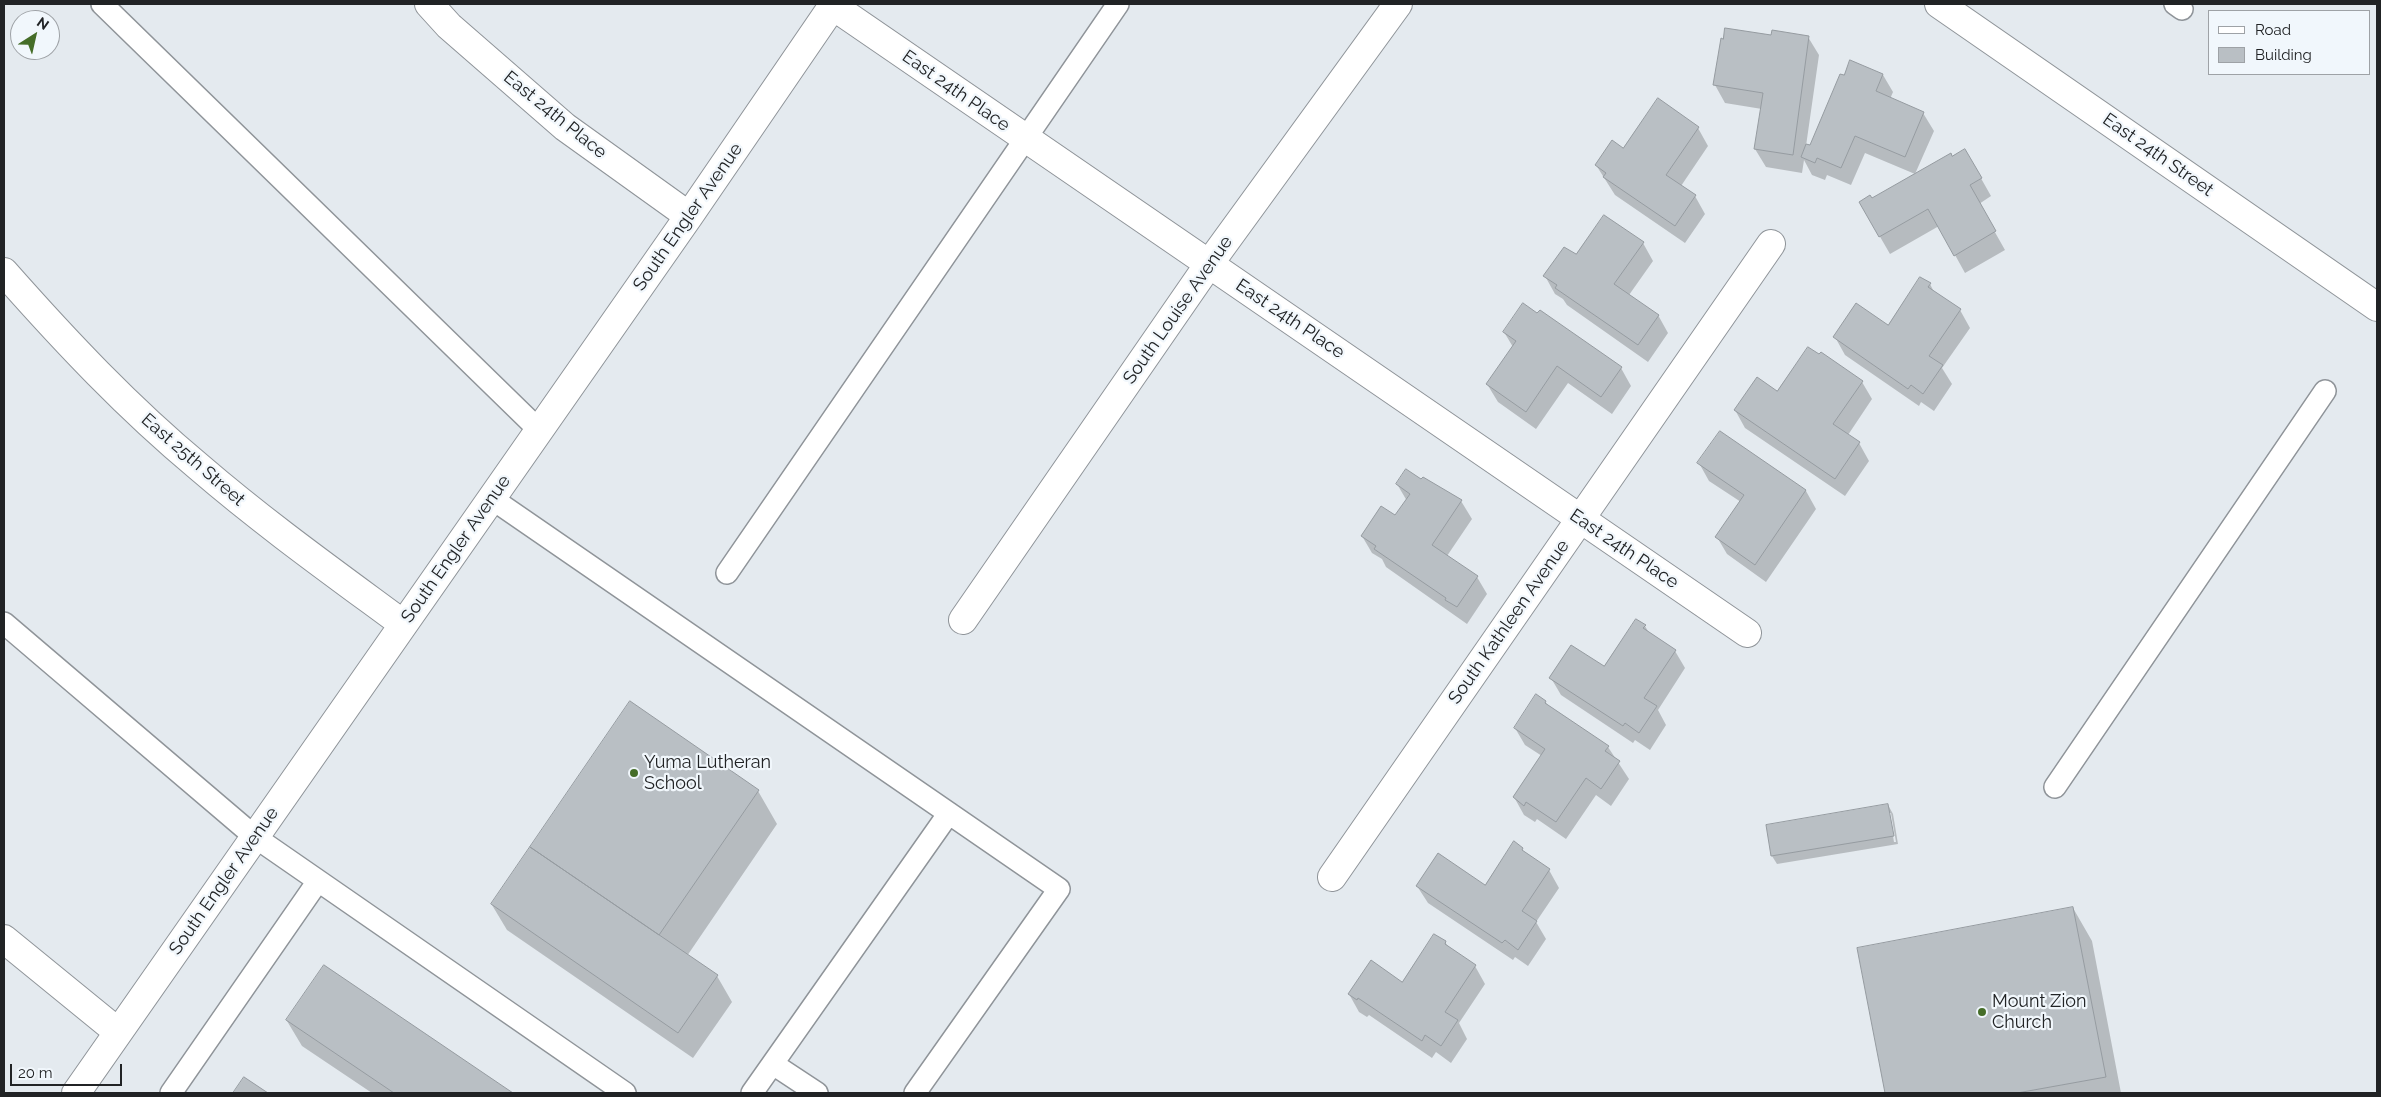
<!DOCTYPE html>
<style>
body{margin:0}
#map{position:relative;width:2381px;height:1097px;overflow:hidden;background:#e4eaef;font-family:Raleway,sans-serif}
canvas{display:block}
.frame{position:absolute;inset:0;border:5px solid #212325;pointer-events:none}
.legend{position:absolute;left:2208px;top:10px;width:162px;height:65px;box-sizing:border-box;background:#f1f7fc;border:1px solid #9ea2a6;margin:0;padding:6px 9px;list-style:none;font-size:15px;color:#212325}
.legend li{display:flex;align-items:center;gap:10px;height:25px}
.legend b{width:25px;border:1px solid #9ea2a6}
.north{position:absolute;left:10px;top:10px;width:50px;height:50px;box-sizing:border-box;background:#f1f7fc;border:1px solid #9ea2a6;border-radius:50%;rotate:35deg;font-size:14px;font-weight:700;line-height:20px;text-align:center;color:#212325}
.north::after{content:'';display:block;margin:auto;width:18px;height:22px;background:#456d28;clip-path:polygon(50% 0,100% 100%,50% 72%,0 100%)}
.scale{position:absolute;left:10px;top:1064px;width:112px;height:22px;box-sizing:border-box;border:2px solid #212325;border-top:0;padding-left:6px;font-size:15px;line-height:18px;white-space:nowrap;color:#212325;-webkit-text-stroke:4px #f1f7fc;paint-order:stroke}
</style>
<div id="map">
<canvas width="2381" height="1097"></canvas>
<div class="frame"></div>
<ul class="legend">
<li><b style="height:6px;background:#fff"></b>Road</li>
<li><b style="height:14px;background:#b9bfc4"></b>Building</li>
</ul>
<div class="north">N</div>
<div class="scale">20 m</div>
</div>
<script>
const ctx = document.querySelector('canvas').getContext('2d');
ctx.lineJoin = 'round';
function paint(path, color) {
  ctx.fillStyle = color;
  ctx.fill(path, 'evenodd');
}
function trace(path, color, width, dash) {
  ctx.strokeStyle = color;
  ctx.lineWidth = width;
  ctx.lineCap = dash ? 'butt' : 'round';
  ctx.setLineDash(dash || []);
  ctx.stroke(path);
}
function label(font, color, halo, rows, align = 'center') {
  ctx.font = font + ' Raleway,sans-serif';
  ctx.lineWidth = 4.5;
  ctx.setLineDash([]);
  ctx.textBaseline = 'middle';
  ctx.strokeStyle = halo;
  ctx.fillStyle = color;
  for (const [text, x, y, turn = 0] of rows) {
    ctx.save();
    ctx.translate(x, y);
    ctx.rotate((+turn || 0) * Math.PI / 180);
    ctx.textAlign = isNaN(turn) ? turn : align;
    if (halo) ctx.strokeText(text, 0, 0);
    ctx.fillText(text, 0, 0);
    ctx.restore();
  }
}
paint(new Path2D(`
 M1772,36L1808,37L1819,55L1806,146L1811,147L1883,75L1893,92L1890,99L1923,113L1934,131L1915,174L1865,153L1851,185L1827,175L1825,180L1812,175L1804,160L1802,173L1766,167L1755,149L1762,109L1725,103L1715,85Z
 M1698,128L1708,146L1681,186L1695,196L1705,214L1685,243L1615,195L1596,165Z
 M1965,150L1991,196L1979,204L2005,250L1965,273L1939,226L1890,254L1860,202L1871,199Z
 M1643,243L1653,261L1629,295L1658,315L1668,333L1648,362L1567,305L1563,299L1555,294L1545,276L1577,256Z
 M1930,284L1934,292L1960,310L1970,328L1942,368L1952,384L1934,411L1921,402L1919,406L1845,355L1835,337L1888,326Z
 M1540,311L1621,368L1631,386L1612,414L1568,383L1536,429L1498,402L1487,384L1513,347L1504,332L1537,315Z
 M1862,382L1872,399L1848,435L1859,443L1869,461L1845,496L1745,428L1735,410L1778,393Z
 M1720,432L1806,491L1816,509L1766,582L1727,554L1717,537L1741,502L1709,481L1699,463Z
 M1423,478L1461,501L1472,519L1447,556L1477,577L1487,594L1467,624L1386,567L1382,559L1372,553L1362,536L1395,517L1407,501L1397,484L1421,481Z
 M1645,626L1649,633L1675,651L1685,668L1658,710L1666,725L1650,750L1635,740L1633,743L1561,695L1551,678L1604,668Z
 M1545,701L1548,706L1608,747L1629,779L1611,806L1596,795L1566,839L1537,819L1535,822L1524,815L1514,797L1542,756L1525,745L1515,728Z
 M758,791L777,824L687,956L717,976L732,1002L693,1058L507,930L492,905Z
 M1888,805L1893,814L1898,844L1777,864L1772,856ZM1889,813H1891L1896,842H1894Z
 M1522,849L1526,855L1549,870L1559,888L1536,922L1546,939L1528,966L1515,957L1513,960L1428,903L1417,886H1486Z
 M2073,908L2092,941L2121,1093H1886L1859,949Z
 M1445,942L1449,948L1475,966L1485,984L1459,1023L1467,1039L1451,1063L1436,1052L1432,1058L1369,1015L1367,1017L1359,1012L1349,994L1403,983Z
 M325,966L511,1093H372L302,1046L287,1021Z`), '#0003');
const building = new Path2D(`
 M1725,28L1771,35L1772,30L1809,36L1793,155L1754,149L1763,93L1713,85L1721,38L1723,39Z
 M1850,60L1883,74L1876,91L1924,112L1905,157L1855,136L1841,168L1817,158L1815,163L1801,157L1806,144L1810,145L1840,74L1844,75Z
 M1658,98L1699,127L1666,175L1696,195L1675,226L1603,177L1606,173L1595,165L1612,140L1623,148Z
 M1965,149L1982,178L1970,185L1996,231L1954,256L1928,209L1879,237L1859,202L1870,195L1872,198L1951,153L1952,156Z
 M1604,215L1644,242L1614,284L1659,315L1638,345L1555,288L1557,285L1543,276L1564,247L1576,254Z
 M1920,277L1931,283L1928,287L1961,309L1929,356L1943,365L1923,394L1911,385L1908,389L1833,337L1856,303L1888,325Z
 M1523,303L1537,313L1540,310L1622,367L1601,397L1557,366L1526,412L1486,384L1516,341L1503,332Z
 M1808,347L1819,354L1821,352L1863,381L1833,424L1860,442L1835,479L1734,410L1757,377L1777,391Z
 M1720,431L1806,490L1755,565L1715,537L1744,495L1697,463Z
 M1406,469L1421,479L1423,477L1462,500L1432,545L1478,576L1457,607L1445,600L1446,598L1374,549L1376,546L1361,536L1381,506L1395,515L1410,494L1396,484Z
 M1636,619L1646,625L1643,628L1676,650L1644,698L1657,706L1639,733L1625,723L1623,726L1549,678L1571,645L1604,666Z
 M1536,694L1546,701L1545,703L1609,746L1605,751L1620,761L1601,789L1586,778L1556,822L1526,802L1524,806L1513,797L1545,749L1514,728Z
 M630,701L759,790L659,935L530,847Z
 M1888,804L1894,836L1771,856L1766,825Z
 M1514,841L1523,848L1522,850L1550,869L1522,911L1537,921L1518,950L1505,940L1502,943L1416,886L1438,853L1485,885Z
 M530,847L718,975L678,1033L491,904Z
 M2073,907L2106,1077L2017,1093H1885L1857,948Z
 M1434,934L1446,941L1445,944L1476,965L1445,1012L1458,1020L1441,1046L1425,1035L1422,1041L1358,998L1357,1000L1348,994L1371,960L1402,982Z
 M324,965L513,1093H394L286,1020Z
 M244,1077L268,1093H233Z`);
paint(building, '#b9bfc4');
trace(building, '#959ba0', 1);
const lane = new Path2D(`
 M102,4L539,430
 M2175,4L2182,9
 M491,498L1059,889L915,1093
 M727,573L1118,4
 M4,623L255,837L625,1093
 M2055,787L2325,391
 M773,1064L817,1093
 M171,1093L318,881
 M752,1093L949,813`);
const street = new Path2D(`
 M429,4L449,26L565,127L689,216
 M833,6L1747,633
 M4,272C65,341 128,408 199,467C264,523 334,573 403,624
 M963,620L1209,264L1398,4
 M1332,877L1771,244
 M4,939L118,1032
 M76,1093L689,216L834,4`);
const secondary = new Path2D(`
 M1939,4L2377,307`);
trace(lane, '#8f9499', 24);
trace(street, '#8f9499', 30);
trace(secondary, '#8f9499', 30);
trace(lane, '#fff', 21);
trace(street, '#fff', 28);
trace(secondary, '#fff', 28);
for (const [x, y, r, color] of [
 [634,773,5,"#456d28"],
 [1982,1012,5,"#456d28"]
]) {
  const dot = new Path2D();
  dot.arc(x, y, r, 0, 2 * Math.PI);
  ctx.fillStyle = color;
  ctx.fill(dot);
  trace(dot, '#f1f7fc', 2);
}
label('18px', '#212325', '#f1f7fc', [
 ["East 24th Place",956,91,35],
 ["East 24th Place",555,115,39],
 ["East 24th Street",2158,155,35],
 ["South Engler Avenue",688,217,-55],
 ["South Louise Avenue",1178,310,-55],
 ["East 24th Place",1290,319,34],
 ["East 25th Street",193,460,41],
 ["South Engler Avenue",456,549,-55],
 ["East 24th Place",1624,549,34],
 ["South Kathleen Avenue",1509,622,-55],
 ["South Engler Avenue",224,881,-55]
]);
label('18px', '#212325', '#f1f7fc', [
 ["Yuma Lutheran",644,763],
 ["School",644,784],
 ["Mount Zion",1992,1002],
 ["Church",1992,1023]
], 'left');
</script>
